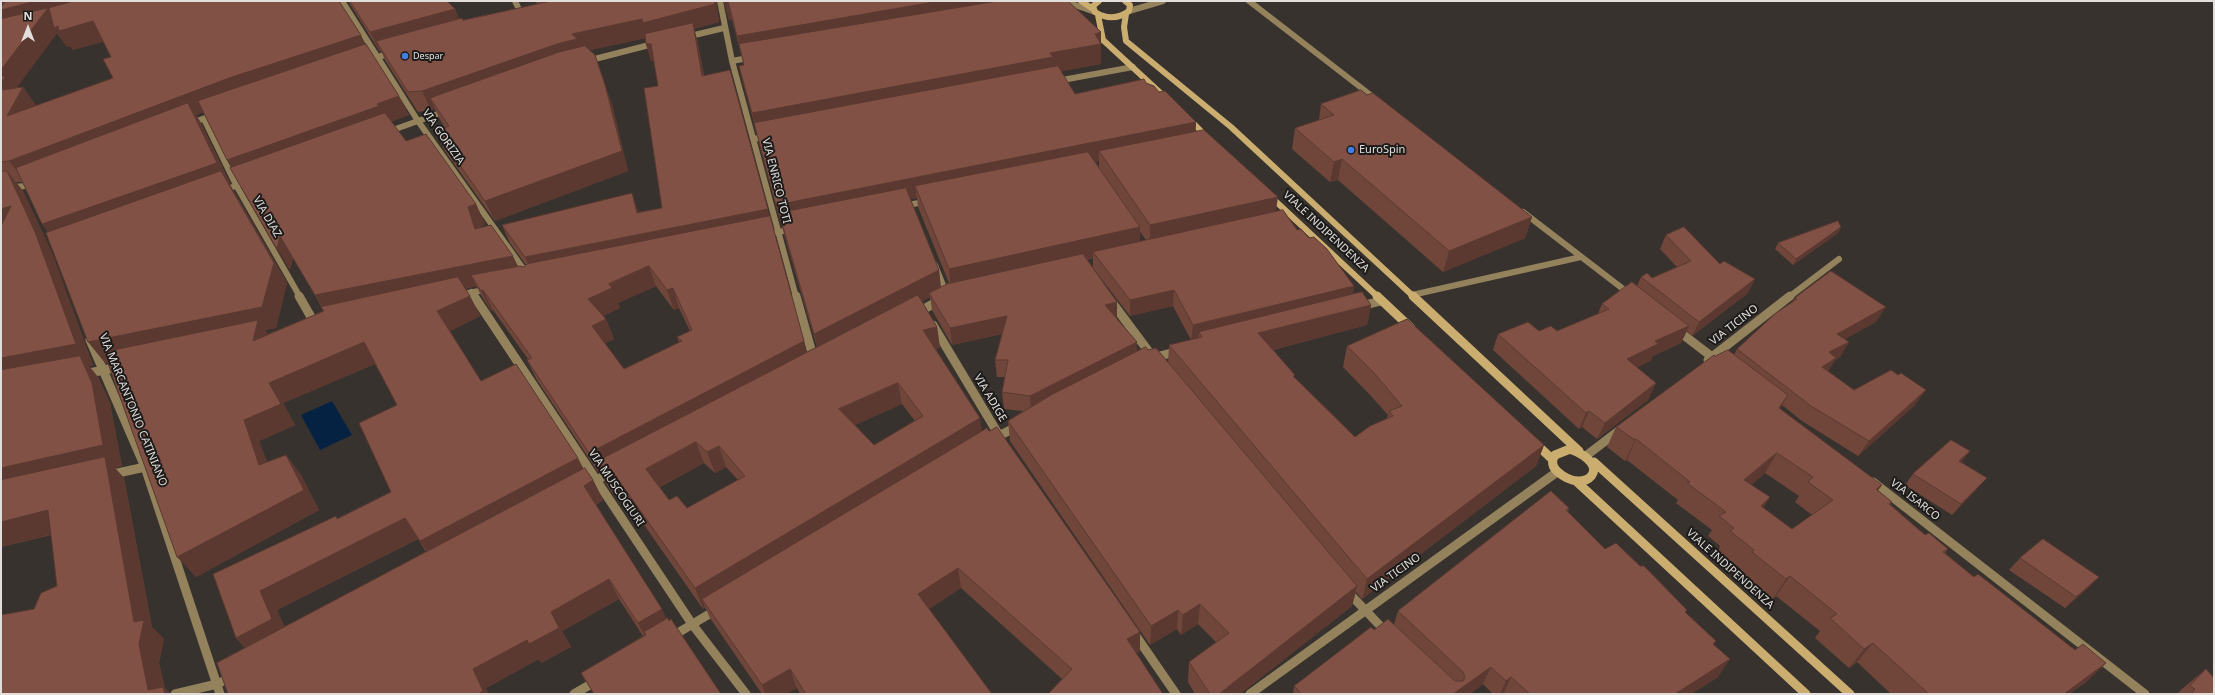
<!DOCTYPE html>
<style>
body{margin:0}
#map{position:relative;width:2215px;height:695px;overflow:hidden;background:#37322e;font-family:"Noto Sans",sans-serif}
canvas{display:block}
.frame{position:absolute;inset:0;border:2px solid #e1dedc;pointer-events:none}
.north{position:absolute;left:8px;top:8px;width:40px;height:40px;-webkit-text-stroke:3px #1d1b19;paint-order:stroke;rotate:0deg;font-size:11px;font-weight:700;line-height:16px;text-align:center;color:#e1dedc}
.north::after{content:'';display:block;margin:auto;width:14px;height:18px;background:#e1dedc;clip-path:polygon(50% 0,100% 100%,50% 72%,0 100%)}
</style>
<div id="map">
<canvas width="2215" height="695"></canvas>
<div class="frame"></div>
<div class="north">N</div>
</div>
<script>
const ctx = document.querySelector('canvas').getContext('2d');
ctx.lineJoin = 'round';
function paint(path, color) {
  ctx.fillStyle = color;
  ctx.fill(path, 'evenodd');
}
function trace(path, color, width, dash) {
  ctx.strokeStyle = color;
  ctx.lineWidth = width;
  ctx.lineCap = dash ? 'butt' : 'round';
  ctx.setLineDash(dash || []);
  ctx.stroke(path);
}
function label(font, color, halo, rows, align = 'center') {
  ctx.font = font + ' "Noto Sans",sans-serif';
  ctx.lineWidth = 4;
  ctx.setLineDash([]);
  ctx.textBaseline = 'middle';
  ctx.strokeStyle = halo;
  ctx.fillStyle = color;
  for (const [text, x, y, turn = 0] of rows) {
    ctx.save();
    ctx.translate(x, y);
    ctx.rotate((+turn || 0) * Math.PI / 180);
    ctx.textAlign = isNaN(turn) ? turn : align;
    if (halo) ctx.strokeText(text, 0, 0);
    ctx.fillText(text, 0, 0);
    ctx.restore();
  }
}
paint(new Path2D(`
 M332,401L352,435L320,450L301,415Z`), '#062242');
trace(new Path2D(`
 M342,1L418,121L527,274
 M515,1L523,18
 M720,1L732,61L796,297
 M1249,1L1377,100
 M1062,5H1075L1095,12
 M1129,11L1163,1
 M686,37L724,28
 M366,60L393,53
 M587,61L657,43
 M732,61L753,57
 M1057,81L1133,67
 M204,119L236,185L300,297
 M189,124L216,114
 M387,132L446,111
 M754,139L769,136
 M1,188L26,186L34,183
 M221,191L250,181
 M903,206L929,201
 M1523,212L1631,295
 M764,235L793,229
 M935,265L947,295
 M471,292L475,297
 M458,295L489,289
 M1412,295L1581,257
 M1789,297L1839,259`), '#94825c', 6);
trace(new Path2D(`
 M299,296L315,324
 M474,296L692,624L746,694
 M796,296L814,360
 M1111,301L1152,356
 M1361,306L1381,301
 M917,313L940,300
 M933,325L1000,437
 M1677,330L1720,363
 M90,340L145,467L220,694
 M1152,358L1179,351
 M1708,360L1790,296
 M84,374L119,367
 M993,439L1018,426
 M1587,455L1621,429
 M109,475L145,467
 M1873,482L2145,694
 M585,486L612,472
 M1347,591L1386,632
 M1134,633L1176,694
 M671,637L716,610
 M175,694L217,684L232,677
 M574,694L598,680
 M1250,694L1557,472`), '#94825c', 9);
trace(new Path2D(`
 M1081,1L1093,9
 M1099,1L1093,6L1095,12C1106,19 1118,19 1129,11L1130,5L1125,1
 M1126,14L1124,27L1126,41L1231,127L1414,297
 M1098,15L1103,40L1167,99
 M1189,119L1208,138
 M1270,196L1378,297`), '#cbae6f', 6);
trace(new Path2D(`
 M1377,296L1411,328
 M1413,296L1579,451
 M1535,443L1552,459
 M1570,449C1616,466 1585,496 1558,472C1552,467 1551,461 1555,455Z
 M1594,462L1850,694
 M1577,482L1806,694`), '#cbae6f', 9);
paint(new Path2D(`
 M1,1L365,44L409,115L391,121L406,141L476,204L485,224L478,228L518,266L524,267L526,265L510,243L502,225L638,212L662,208L658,86L654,61H651L646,44L645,38L590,50L612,104L628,171L495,221L445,151L436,131L445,128L439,118L435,109L431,110L418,112L385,60L381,51L380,52L348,1H447L455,9L459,19L463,20L538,4L534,1H716L719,22L694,29L697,39L704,75L769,216L806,352L817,347L784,234L744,86L739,66L744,65L732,20H729L724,1L1101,32V64L1061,71L1075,94L1146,83L1159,92L1196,122L1195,132L1276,212L1297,230L1309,238L1354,286L1352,294L1371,305L1367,325L1273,350L1294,377L1355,437L1387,418L1388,415L1370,395L1343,367L1347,346L1544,445L1536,466L1362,599L1356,592L1352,606L1240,694H1195L1188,682L1189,662L1216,642L1198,624L1181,635L1177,629L1150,645L1010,441L1008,421L1023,411L1004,409L1002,392L1005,377H997L995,360L1002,334L952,345L932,310L930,297L922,301L937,327L940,348L936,349L982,431L1140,651L1136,653L1062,679L961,588L929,609L992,694H800L797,688L786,694H762L710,618L705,607L703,609L619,489L613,494L605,482L600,472H598L537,380L527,360L528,359L493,310L491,311L481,295L476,286L465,289L470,296L480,316L450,331L481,381L583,469L593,480L603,500L596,505L666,619L721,694H594L581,673L643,636L619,599L562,631L571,647L541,663L539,659L486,688L245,648L236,638L336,516L338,519L391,492L397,405L375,364L283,403L295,425L259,441L267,462L286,455L301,475L319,510L196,577L108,363H105L48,232L23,182H16L23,191L52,253L93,365L89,366L98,377L110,403L122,466L115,468L124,478L152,627L164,639L159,663L165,688L34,609L57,586L51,535L1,547ZM57,33L67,47L70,46L73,50L104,41L111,57L113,78L36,106L23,87L16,88ZM203,112L227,160L290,270L293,258L324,311L268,334L265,330L276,328L287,283L229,183H230L201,123L196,115ZM1099,161V167L1095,162ZM917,198L918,207L949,283L941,287L939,270L910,199ZM1140,232L1146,240L1140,242ZM1093,258V268L1130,316L1173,306L1191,340L1169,345L1168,363L1148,350L1137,352L1117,319L1087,260ZM656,286L674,310L679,308L690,331L677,337L679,342L624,369L605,343L614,339L606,319L603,316L620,308L618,303ZM902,404L915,421L874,445L855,425ZM704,463L715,473L726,467L738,480L687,508L669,500L660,487ZM418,539L426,552L284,627L277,610Z
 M1367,95L1532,217L1525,238L1443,272L1338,180L1330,182L1292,149L1295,128L1319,120L1321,104Z
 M1841,227L1838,233L1793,265L1775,249L1778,243Z
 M1666,235L1748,293L1692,336L1687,331L1681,343L1653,356L1650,361L1637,367L1656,383L1648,400L1597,439L1582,427L1579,429L1493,350L1498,334L1539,331H1557L1598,314L1602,304L1637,286L1641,277L1652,278L1677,267L1660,249Z
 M1795,298L1876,322L1845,339L1849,342L1840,357L1835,360L1828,371L1854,390L1915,405L1858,456L1802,421L1782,405L1780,408L1892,502L1890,504L1925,535L1948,549L1945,553L1974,577L2075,650L2106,663L2086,682L2069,694H1891L1857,662L1849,668L1815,638L1820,631L1776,596L1773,599L1739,572L1741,569L1718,551L1720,546L1708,536L1712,530L1676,503L1678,500L1627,460L1625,461L1607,447L1616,427L1715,356L1734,355L1737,349L1792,302ZM1765,473L1799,496L1795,502L1812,515L1792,529L1763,508L1770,497L1751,485Z
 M1962,463L1977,489L1952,515L1905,485L1913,474Z
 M1569,508L1568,512L1605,549L1686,613L1716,641L1714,644L1718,677L1691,694H1493L1483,684L1470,694H1293L1294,686L1374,630L1394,624L1398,611Z
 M2020,558L2099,577L2088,588L2065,608L2009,570Z
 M2206,669L2214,694H2177L2183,688Z`), '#70463b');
paint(new Path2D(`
 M1,1H122L93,21L106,41L73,50L70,46L67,47L57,33L16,89L23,87L37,107L7,116L1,100Z
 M542,1H549L551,8L545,9Z
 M714,1H716L719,22L694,29L697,39L707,93L647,38L582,52L430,98L435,109L431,110L422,91L572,34Z
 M728,1L732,20H729L724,2Z
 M940,1H1033L739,44L741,55L737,36Z
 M455,9L463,29L376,41L381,51L380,52L370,32Z
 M1101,32V64L1053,73L757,134L752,113L1050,53L1095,34Z
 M361,35L370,55L241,98L196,115L201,123L230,183H229L287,283L276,328L265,330L272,341H253L255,332L105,363L88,342L58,245L42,224L25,181L9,161L229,78Z
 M646,44H651L656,60L651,61Z
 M605,85L612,104L628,171L495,221L485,201Z
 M399,96L409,115L239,180L227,160Z
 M1196,122L1195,142L1099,151V161L920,197L915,186L917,198L782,225L779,213L781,225L776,205Z
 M1342,159L1338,180L1330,182L1334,162Z
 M7,171L23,191L52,253L93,365L89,366L98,377L110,403L122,466L115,468L124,478L152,627L164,639L159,663L165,688L171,694H153L148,690L134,622L107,469L1,493V358L76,344Z
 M632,193L638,211L643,230L637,213Z
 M1278,197L1275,217L1150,246V225Z
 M476,204L485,224L478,227L484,249L475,229L468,207Z
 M11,206L1,235V209Z
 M768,209L772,227L533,275L525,257Z
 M1532,217L1525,238L1443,272L1449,251Z
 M1140,227V248L1093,252V258L951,290L949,269Z
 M1841,227L1838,233L1793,265L1796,259Z
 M280,236L293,257L290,270L277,249Z
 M513,256L523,277L471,275L476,286L328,316L315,295Z
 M649,266L656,286L618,303L620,308L596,319L588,299L609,284Z
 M939,270L941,291L929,293L930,297L820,356L814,334Z
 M1755,279L1748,293L1692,336L1699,322Z
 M1354,286L1351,302L1202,337L1199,332L1198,340L1191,341L1193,325Z
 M673,288L679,308L674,310L667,290Z
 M483,290L493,310L491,311L481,291Z
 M1174,290L1173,306L1130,316V300Z
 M470,296L480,316L448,332L437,311Z
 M1117,302V319L1105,305Z
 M1371,305L1367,325L1256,354L1258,333Z
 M1886,307L1876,322L1828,349L1837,334Z
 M1007,316L1009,332L952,345L950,328Z
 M606,319L614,339L600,346L592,326Z
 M1689,326L1681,343L1653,356L1650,361L1620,376L1627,359L1655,341Z
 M937,327L940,348L926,351L923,330Z
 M804,341L809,361L596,462L600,472H598L589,453Z
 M364,342L377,363L283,403L295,425L259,441L275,485L259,465L244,420L269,383Z
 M1137,342V359L1031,413L1030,396Z
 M1849,342L1840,357L1835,360L1827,373L1813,382L1829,352Z
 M898,383L902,404L844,430L839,409Z
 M1656,383L1648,400L1597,439L1605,423Z
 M1926,390L1915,405L1858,456L1869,441Z
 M1788,395L1776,416L1779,408Z
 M1589,411L1582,427L1579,429L1586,413Z
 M980,418L983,439L702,599L705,607L703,609L695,588Z
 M1636,439L1627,460L1625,461L1635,440Z
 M696,442L704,463L655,489L646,469Z
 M1544,445L1536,466L1362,599L1367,579Z
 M719,446L726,467L715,473L707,452Z
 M1970,451L1961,463L1959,461Z
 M1777,453L1765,473L1733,500L1744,480Z
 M286,455L301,475L319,510L196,577L177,557Z
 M578,458L588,478L433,561L420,541Z
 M610,468L619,489L613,494L603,473Z
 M1987,478L1977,489L1952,515L1961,504Z
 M593,480L603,500L594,506L584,486Z
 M1882,485L1868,505L1876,489Z
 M1770,497L1758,517L1761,506Z
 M48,510L68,530L1,547V522Z
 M405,518L419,538L277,610L290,638L254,657L236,638L260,591Z
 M958,568L961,588L922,614L918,594Z
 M1790,576L1776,596L1773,599L1786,579Z
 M2099,577L2088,588L2065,608L2076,597Z
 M609,579L619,599L562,631L571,647L541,663L539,659L486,688L489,694H478L473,669L551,612Z
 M1357,586L1352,606L1240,694H1219Z
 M1200,604L1198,624L1181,635L1183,615Z
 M662,609L671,628L648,642L638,623Z
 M1178,610L1177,629L1150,645L1151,626Z
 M1140,632V651L1127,659V639Z
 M1873,643L1857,662L1849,668L1864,649Z
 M1730,659L1718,677L1691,694H1675Z
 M2106,663L2086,682L2069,694H2064Z
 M1491,667L1483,684L1470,694H1453Z
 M790,669L797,688L786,694H765L762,685Z
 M1511,677L1503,694H1500L1506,681Z`), '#5b3930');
const building = new Path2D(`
 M6,1H36L1,10V7Z
 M74,1H339L361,35L229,78L9,161L1,162V90L23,87L7,116L113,78L103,59L111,57L93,21L59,31L58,26L54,28L49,8Z
 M350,1H447L455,9L370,32Z
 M551,1H714L715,4L643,23L642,19L572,34L577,39L557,44L422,91L408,92L376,41L462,18L463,20Z
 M724,1H940L737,36L728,1L724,2Z
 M998,1H1068L1101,32L1095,34L1101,44L1050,53L1053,57L752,113L739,66L744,65L739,44Z
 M48,8L1,70V19Z
 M693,23L702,76L730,70L768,209L525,257L502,225L632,193L637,213L662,208L644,88L658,86L651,44H646L645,34Z
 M366,44L399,96L377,104L379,106L227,160L198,101Z
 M585,46L595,55L605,85L622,151L485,201L436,131L449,126L430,98L559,52Z
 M1058,66L1075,94L1144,79L1146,83L1154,86L1159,92L1165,91L1196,122L776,205L754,123Z
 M6,76L1,82V77Z
 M1361,90L1367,95L1373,93L1532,217L1449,251L1342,159L1334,162L1295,128L1334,115L1321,104Z
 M188,103L217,163L42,224L16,168Z
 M385,113L406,141L426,134L476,204L468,207L475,229L491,225L513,256L315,295L280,236L277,249L230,168Z
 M1204,130L1278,197L1150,225L1099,151Z
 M1088,152L1140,227L949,269L915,186Z
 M1,171H7L35,232L76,344L1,358V226L11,206L1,209Z
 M221,171L274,263L262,307L88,342L46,233Z
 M906,188L939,270L814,334L779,213Z
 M1283,210L1297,230L1301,229L1309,238L1314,237L1327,249L1354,286L1193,325L1174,290L1130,300L1093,252Z
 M770,216L804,341L589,453L527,360L532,358L483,290L481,291L471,275L520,266L524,267L527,264ZM649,266L667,290L673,288L692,330L677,337L682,341L624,369L592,326L606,319L588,299L612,288L609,284Z
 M1838,221L1841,227L1796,259L1778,243Z
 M1684,227L1720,264L1724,261L1755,279L1699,322L1641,277L1647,273L1652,278L1691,261L1666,235Z
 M1083,254L1117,302L1105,305L1137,342L1030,396L1002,392L1008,360H995L1007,316L950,328L929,293L947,284Z
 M1831,271L1886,307L1837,334L1849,342L1829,352L1836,358L1822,367L1854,390L1891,370L1898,375L1901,373L1926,390L1869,441L1811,406L1737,349L1776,313L1797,299L1795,298Z
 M458,277L470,296L437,311L481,381L516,364L578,458L420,541L405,518L260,591L272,619L236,638L213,574L336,516L337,519L391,492L359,423L397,405L364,342L269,383L281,404L244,420L259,465L286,455L304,490L177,557L104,352L258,320L253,341L324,311L321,307Z
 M1632,282L1689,326L1655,341L1658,344L1627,359L1656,383L1605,423L1589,411L1586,413L1498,334L1528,322L1539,331L1551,326L1557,331L1609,309L1602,304Z
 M1362,292L1371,305L1258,333L1295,375L1293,376L1355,437L1370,426L1393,416L1389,411L1402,406L1375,374L1347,346L1407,319L1544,445L1367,579L1169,345L1202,337L1199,332Z
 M918,295L937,327L923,330L980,418L695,588L610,468L603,473L596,462ZM898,383L923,416L874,445L839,409ZM696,442L707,452L719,446L745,476L687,508L677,496L669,500L646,469Z
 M1146,347L1148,350L1156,348L1357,586L1219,694H1210L1189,662L1229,633L1200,604L1183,615L1178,610L1151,626L1008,421L1051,395Z
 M1728,350L1788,395L1779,408L1882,485L1876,489L1892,502L1889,504L1925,535L1929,533L1948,549L1943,552L1974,577L1978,574L2075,650L2083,644L2106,663L2064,694H1929L1873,643L1864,649L1830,618L1837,614L1790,576L1786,579L1752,552L1754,550L1730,531L1734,528L1719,516L1726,512L1687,483L1690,482L1636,439L1635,440L1616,427L1714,355L1715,356ZM1777,453L1813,477L1808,482L1833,500L1792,529L1761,506L1770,497L1744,480Z
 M80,356L92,383L103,445L1,468V370Z
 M997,427L1140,632L1127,639L1163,694H1048L1072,669L958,568L918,594L992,694H806L790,669L762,685L702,599L987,428L989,431Z
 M1951,440L1970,451L1959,461L1987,478L1961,504L1913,474Z
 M105,457L134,622L144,620L139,644L148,690L163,687L165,694H1V615L34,609L41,593L57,586L48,510L1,522V480Z
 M585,468L593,480L584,486L662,609L638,623L609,579L551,612L559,628L529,644L527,640L473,669L483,691L478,694H228L217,663Z
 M1551,491L1569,508L1566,510L1605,549L1616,543L1640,566H1644L1687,610L1685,612L1716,641L1713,644L1730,659L1675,694H1530L1511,677L1506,681L1491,667L1453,694H1302L1294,686L1371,627L1374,630L1388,619L1455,681H1463L1465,677L1463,672L1398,611Z
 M2043,539L2099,577L2076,597L2020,558Z
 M668,618L669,621L671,619L721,694H594L581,673L646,635L644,632Z
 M2206,669L2214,678V694H2191L2195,689L2190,686Z`);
paint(building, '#825145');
trace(building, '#5b3930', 1);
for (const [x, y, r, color] of [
 [405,56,4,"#3f7fe0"],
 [1351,150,4,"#3f7fe0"]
]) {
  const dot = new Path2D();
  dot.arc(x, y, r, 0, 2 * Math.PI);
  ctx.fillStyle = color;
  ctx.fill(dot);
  trace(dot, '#1d1b19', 1.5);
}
label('9px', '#e1dedc', '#1d1b19', [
 ["Despar",413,56]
], 'left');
label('11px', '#e1dedc', '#1d1b19', [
 ["VIA GORIZIA",443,137,55],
 ["VIA ENRICO TOTI",776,181,76],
 ["VIA DIAZ",267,217,60],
 ["VIALE INDIPENDENZA",1326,232,43],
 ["VIA TICINO",1734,325,-38],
 ["VIA ADIGE",990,398,59],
 ["VIA MARCANTONIO CATINIANO",133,410,68],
 ["VIA MUSCOGIURI",616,488,56],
 ["VIA ISARCO",1915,500,38],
 ["VIALE INDIPENDENZA",1730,569,42],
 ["VIA TICINO",1396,573,-36]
]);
label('11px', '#e1dedc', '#1d1b19', [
 ["EuroSpin",1359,150]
], 'left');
</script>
